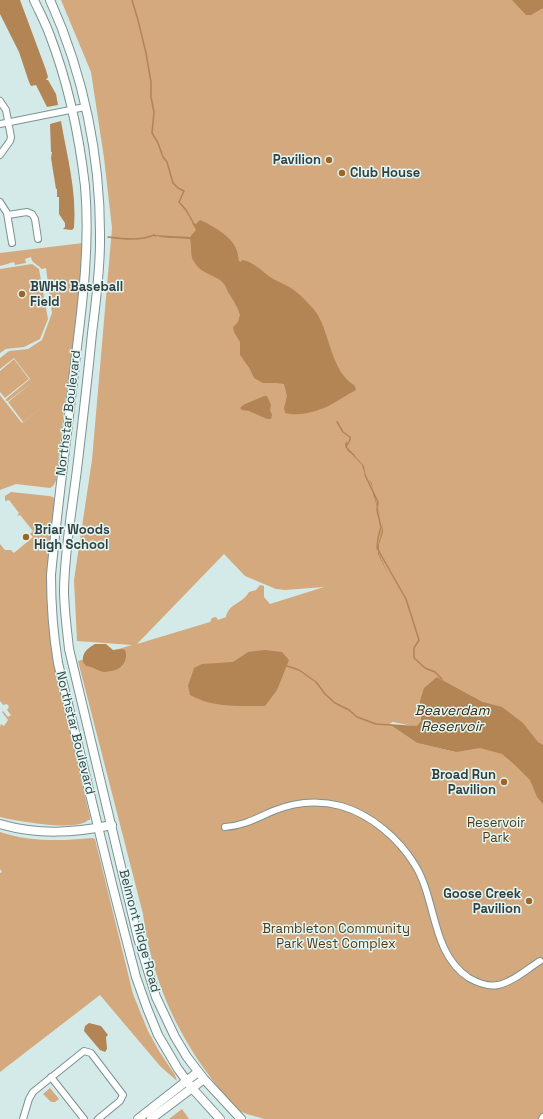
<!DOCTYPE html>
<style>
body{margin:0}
canvas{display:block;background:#d3eae8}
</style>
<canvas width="543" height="1119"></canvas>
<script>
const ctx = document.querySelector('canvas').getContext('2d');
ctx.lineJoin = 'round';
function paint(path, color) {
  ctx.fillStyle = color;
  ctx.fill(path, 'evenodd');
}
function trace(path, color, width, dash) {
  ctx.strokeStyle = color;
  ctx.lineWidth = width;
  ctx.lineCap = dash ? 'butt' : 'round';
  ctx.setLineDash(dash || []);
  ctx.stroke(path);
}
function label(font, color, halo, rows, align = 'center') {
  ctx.font = font + ' "Space Grotesk",sans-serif';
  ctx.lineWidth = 3;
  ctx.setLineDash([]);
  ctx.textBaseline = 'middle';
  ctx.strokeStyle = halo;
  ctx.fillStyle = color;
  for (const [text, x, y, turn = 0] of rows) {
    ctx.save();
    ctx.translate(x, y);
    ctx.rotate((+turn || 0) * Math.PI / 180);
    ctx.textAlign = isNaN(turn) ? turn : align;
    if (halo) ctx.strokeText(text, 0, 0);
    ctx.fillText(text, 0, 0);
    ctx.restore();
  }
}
paint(new Path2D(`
 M61,0H543V1119H264C257,1116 245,1115 239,1110C228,1101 219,1089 211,1078C174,1029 151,975 143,914L78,661L132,645L77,641L74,580L92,460L112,228L104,158L91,72ZM224,554L245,576L276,589L285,590L324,587L270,604L264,597V586L260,585L256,590L249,592C242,604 228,604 226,617L218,620L216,617L212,618L210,622L137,644ZM437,677L483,702L456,752L417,743L389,724L393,722L417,727L421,721L420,714Z
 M83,243L84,258L70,378L65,401L56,481L53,486L50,488L16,484L0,490V395L22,423L49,402L23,422L8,402L33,382L8,401H6V399L30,379L14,358L0,369V358L9,351L28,349L42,340L52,313L46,268L42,269L32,261L31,257L25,259L26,263L15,265L14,262L0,266V253Z
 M32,264L39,269L48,319L40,339L24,347L6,349L0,353V269Z
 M14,359L29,379L5,398L0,392V371Z
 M11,492L49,496L53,497L55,500L48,600L49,626L68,716L70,733L90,817V820H88C77,832 16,821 0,817V727L1,724L4,726L8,720L2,712L3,711L8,717L11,715L7,710L9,707L7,704L3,705L0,701V544L5,550H11L14,553L33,537L30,534L33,531L20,515L17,516L19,513L9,500L5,501V496Z
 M0,832C29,842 61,841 92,838L95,839L133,994L148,1031L159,1051L175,1075L177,1081L160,1066L100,995L0,1072V873L2,872L0,869Z
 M50,1088L59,1099L55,1102H51L43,1094Z
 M182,1109L189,1119H169Z`), '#d4a97e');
paint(new Path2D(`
 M0,0H20L46,70L48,77L46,80H48L56,94L58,105L47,107L36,85L31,86L29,82L19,52L0,14Z
 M512,0H543V8L531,15H526Z
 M61,121C67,156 77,192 74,228L72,230L63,229L65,227V223L59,214V197H57V189H56L51,158L52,152H51L50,124Z
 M200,220C212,225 234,238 237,251C238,254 238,257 239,261L241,262L242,260C252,261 262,271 270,277C278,282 287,285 294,290C302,296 310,305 316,312C331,335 330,370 355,386L356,390C348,394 341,399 334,403C320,411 300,417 285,413L284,408L287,396L284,384L277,383H263L254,378L250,369L240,355V342L234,332L233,327L238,322L240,315C238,307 234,302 230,295C226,290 227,285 220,280C209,273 200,273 193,260C190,254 192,246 190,239C181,238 163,239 154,235L190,237L196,230L192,223L196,224Z
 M264,396H267L271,405L270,410L272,415L271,419H267L249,411L242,410L240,408L243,405Z
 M347,441V447L364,466L366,477L372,483L373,494L383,525V532L379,545V554L388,574L378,554V546L383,526L371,483L365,475L362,465L346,448L345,444Z
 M95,644H106L113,650L122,649L125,650C129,661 121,670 111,671C109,671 107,672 105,672C98,672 93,666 86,666L83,662C82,652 87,649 95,644Z
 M265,650L282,652L289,660L277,690L265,706C241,706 213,708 190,695L188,686L194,668L202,664L233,662L248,652Z
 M437,677L483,702L502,707L523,723L538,742L543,745V804L537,797L530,780L515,765L502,754L480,748L456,752L417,743L389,724L417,726L421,721L420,701L424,688Z
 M89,1023L101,1026L108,1035L106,1037L107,1049L105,1052L100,1050L84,1031L85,1026Z`), '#b38454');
trace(new Path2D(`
 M132,0L138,20L146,53L151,82V97L154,112L152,133L158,143L163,157L167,162L173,183L178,188L184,191L179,202L186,210L194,224
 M108,237C123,239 140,241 154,235L156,236
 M337,422L343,432L350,437V440L346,447
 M348,450L354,455
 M365,475L378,502L377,510L381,527L378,538L377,548L406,599L419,640L414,648V658L425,668L435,672L442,679
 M287,666L299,670L316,682L325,694
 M325,694L335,703L349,710L357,717L376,724L391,725`), '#b38454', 1.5);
const minor = new Path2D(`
 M0,101L6,110L11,137L10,141L0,155
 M0,124L85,107
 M0,202L7,213L12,243
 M8,215L27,212L32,214L35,219L38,239
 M225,827C243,826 257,818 273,811C295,802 318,800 341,806C372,815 399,839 415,865C437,901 431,953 469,978C478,983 488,987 498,985C513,982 527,969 540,961
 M51,1077L84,1119
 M23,1119L29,1099L33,1092L84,1051L91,1053L123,1095L120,1101L98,1119
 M542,1119L543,1117`);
const major = new Path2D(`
 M34,0C39,11 45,22 49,33C68,82 79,134 85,186C90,243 83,299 76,355C68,428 58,501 51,575C51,605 53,633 58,663L113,888L136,977L147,1008L158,1035L178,1069L192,1088L220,1119
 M50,0C84,75 101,159 100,241C100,272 96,302 92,333C88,376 83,418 78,461C73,504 65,546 64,589C64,609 67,629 69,649L138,938L156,997L175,1037L187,1057L204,1079L241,1119
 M0,824C38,835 74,833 112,825
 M138,1119L198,1072
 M151,1119L204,1079`);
trace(minor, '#7d9291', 8);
trace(major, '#7d9291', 10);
trace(minor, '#fff', 6);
trace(major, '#fff', 8);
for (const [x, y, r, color] of [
 [329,160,4,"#9f6623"],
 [342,173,4,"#9f6623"],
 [22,294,4,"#9f6623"],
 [26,537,4,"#9f6623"],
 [504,782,4,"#9f6623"],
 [529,901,4,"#9f6623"]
]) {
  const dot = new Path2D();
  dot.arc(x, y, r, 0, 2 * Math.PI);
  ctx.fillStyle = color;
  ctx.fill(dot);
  trace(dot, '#e0f8f6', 1.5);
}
label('bold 13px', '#363f3e', '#e0f8f6', [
 ["Pavilion",321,160],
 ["Club House",350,173,"left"],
 ["BWHS Baseball",30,287,"left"],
 ["Field",30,302,"left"],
 ["Briar Woods",34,530,"left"],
 ["High School",34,545,"left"],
 ["Broad Run",496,775],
 ["Pavilion",496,790],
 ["Goose Creek",521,894],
 ["Pavilion",521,909]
], 'right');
label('13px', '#363f3e', '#e0f8f6', [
 ["Northstar Boulevard",69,413,-83],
 ["Northstar Boulevard",75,733,76],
 ["Belmont Ridge Road",139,931,75]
]);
label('13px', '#56350e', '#e0f8f6', [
 ["Reservoir",496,823],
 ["Park",496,838],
 ["Brambleton Community",336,929],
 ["Park West Complex",336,944]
]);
label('italic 14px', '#452500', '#e0f8f6', [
 ["Beaverdam",452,711],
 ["Reservoir",452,727]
]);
</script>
